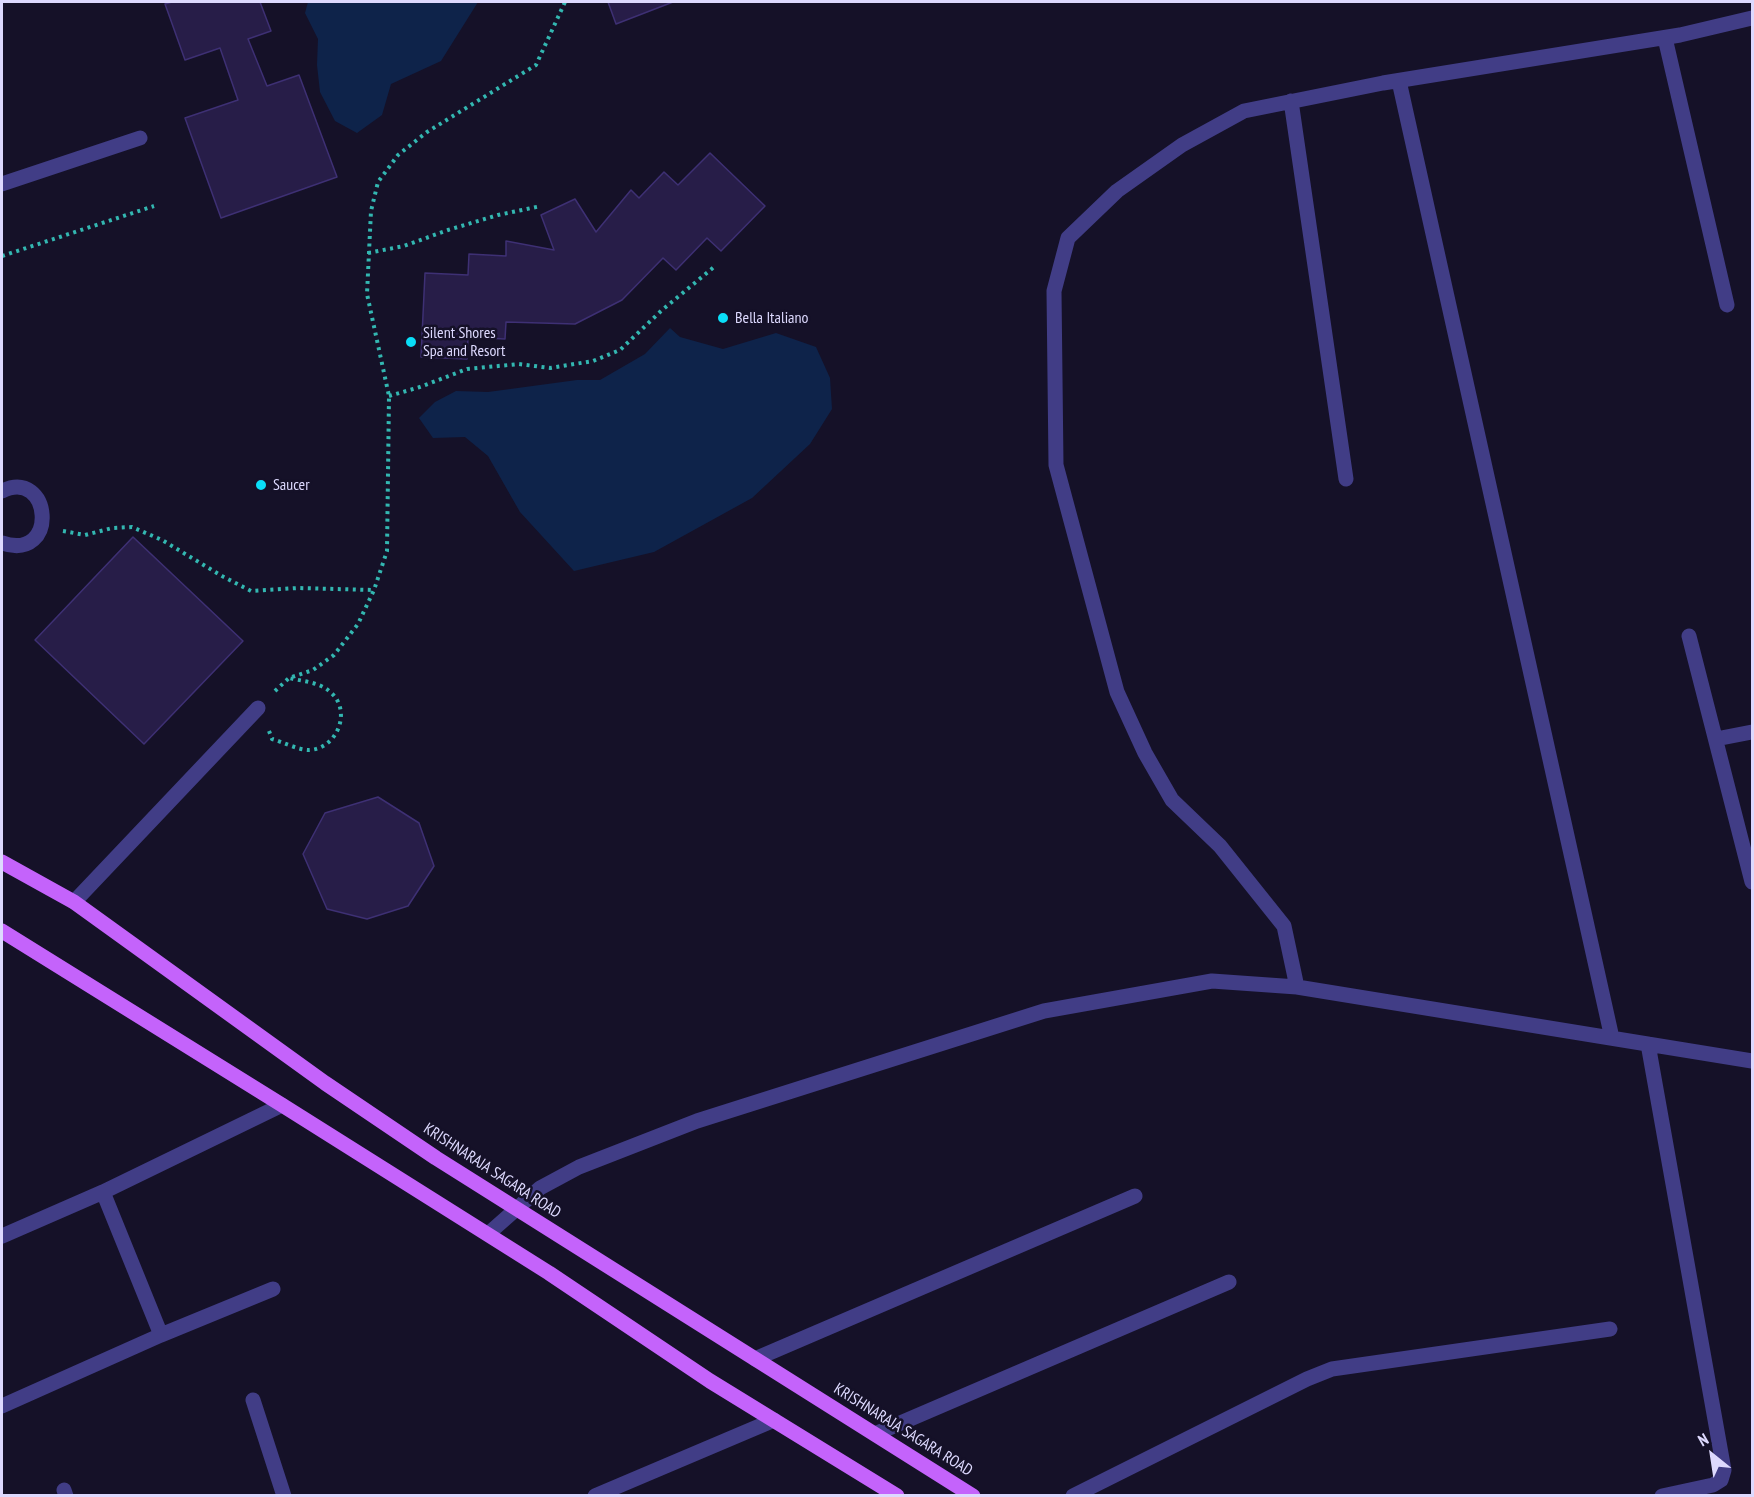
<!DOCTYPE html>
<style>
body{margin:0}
#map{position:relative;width:1754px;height:1497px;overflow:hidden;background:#151128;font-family:"PT Sans Narrow",sans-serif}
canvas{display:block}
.frame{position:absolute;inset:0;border:3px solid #ddd9fe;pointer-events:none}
.north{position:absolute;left:1682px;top:1425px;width:60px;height:60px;-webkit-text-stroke:4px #151128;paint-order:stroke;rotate:330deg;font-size:16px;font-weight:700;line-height:24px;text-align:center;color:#ddd9fe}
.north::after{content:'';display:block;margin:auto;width:21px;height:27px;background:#ddd9fe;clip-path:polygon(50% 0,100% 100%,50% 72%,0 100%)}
</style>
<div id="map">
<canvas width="1754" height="1497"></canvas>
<div class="frame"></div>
<div class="north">N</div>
</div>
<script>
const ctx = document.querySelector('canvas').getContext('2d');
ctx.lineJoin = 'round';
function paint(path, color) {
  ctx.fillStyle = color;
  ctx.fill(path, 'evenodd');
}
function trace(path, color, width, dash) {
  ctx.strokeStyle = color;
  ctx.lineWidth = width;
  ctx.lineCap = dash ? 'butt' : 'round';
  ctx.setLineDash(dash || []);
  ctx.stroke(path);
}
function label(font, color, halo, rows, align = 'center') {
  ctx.font = font + ' "PT Sans Narrow",sans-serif';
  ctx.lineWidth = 5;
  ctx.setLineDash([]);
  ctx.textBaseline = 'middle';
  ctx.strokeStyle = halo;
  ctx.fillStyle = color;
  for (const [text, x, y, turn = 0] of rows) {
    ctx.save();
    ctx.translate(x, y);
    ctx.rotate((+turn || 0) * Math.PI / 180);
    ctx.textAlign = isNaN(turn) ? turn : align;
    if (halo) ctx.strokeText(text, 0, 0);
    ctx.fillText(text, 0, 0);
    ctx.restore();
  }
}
paint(new Path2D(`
 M308,2H478L441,61L391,84L382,115L357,133L335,121L320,92L317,65L318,39L305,13Z
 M670,328L680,337L723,349L776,333L816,347L830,378L832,409L810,444L752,498L654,552L574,571L520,512L488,456L465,437L433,438L419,418L435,402L456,391L488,392L577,380H600L645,354Z`), '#0e234a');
const building = new Path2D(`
 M172,2H260L271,31L248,39L267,86L299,75L337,177L221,218L185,118L238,100L220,48L185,60L165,4Z
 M608,2H673L616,24Z
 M710,153L765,206L721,251L707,238L676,270L663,258L622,300L575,324L506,322L505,339L468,337L467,359L421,357L425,273L468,275L469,254L506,256V241L554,250L541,215L575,199L596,232L631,190L639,198L664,172L678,185Z
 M133,537L243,641L144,744L35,640Z
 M378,797L419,823L434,866L408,906L367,919L327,909L303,854L325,813Z`);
paint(building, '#271d48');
trace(building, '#3e3074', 1.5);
trace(new Path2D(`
 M368,253L404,246L448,230L498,215L541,206
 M2,256L154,206
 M389,396L420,387L467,369L519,364L550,368L593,361L620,350L661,311L714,267
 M63,531L85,535L112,528L132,527L162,540L222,576L251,591L298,588L374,590
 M275,691L289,678L313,670L334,655L358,624L374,590L387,551L389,396L367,294L371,211L378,182L398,155L427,132L536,65L565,2
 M269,731L272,739C283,742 298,750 309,750C338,749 353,709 329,691C319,682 301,681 289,678`), '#33b7b1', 4, [3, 4.5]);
trace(new Path2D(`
 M1665,38L1727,305
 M1399,81L1612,1038
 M1291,101L1346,479
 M2,184L140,138
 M2,491C51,467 60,562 2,543
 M1689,636L1752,882
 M1716,739L1752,732
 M74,902L258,708
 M1297,987L1284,926L1220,846L1172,800L1145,753L1117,692L1056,465L1054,291L1068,238L1117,191L1182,145L1244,111L1383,83L1680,35L1752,18
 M1648,1044L1724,1470L1721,1480L1713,1485L1662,1496
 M103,1192L161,1335
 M488,1234L540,1188L579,1167L697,1121L1044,1011L1212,981L1297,987L1752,1061
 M2,1236L103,1192L282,1105
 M755,1359L1135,1196
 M253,1400L284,1496
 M2,1406L161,1335L273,1289
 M875,1434L1229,1282
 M64,1490L66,1496
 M595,1496L774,1420
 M1073,1496L1307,1379L1332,1369L1610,1329`), '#413d86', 15);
trace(new Path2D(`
 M2,862L74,902L325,1083L436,1158L973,1496
 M2,931L282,1105L549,1273L710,1381L897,1496`), '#c463fb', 15);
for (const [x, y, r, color] of [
 [723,318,6,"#0adef8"],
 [411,342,6,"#0adef8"],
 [261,485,6,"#0adef8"]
]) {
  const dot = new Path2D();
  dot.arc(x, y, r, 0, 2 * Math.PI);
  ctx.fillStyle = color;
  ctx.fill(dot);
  trace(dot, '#151128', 2);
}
label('16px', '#ddd9fe', '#151128', [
 ["Bella Italiano",735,318],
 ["Silent Shores",423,333],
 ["Spa and Resort",423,351],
 ["Saucer",273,485]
], 'left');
label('16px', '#ddd9fe', '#151128', [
 ["KRISHNARAJA SAGARA ROAD",492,1171,33],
 ["KRISHNARAJA SAGARA ROAD",903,1430,32]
]);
</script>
